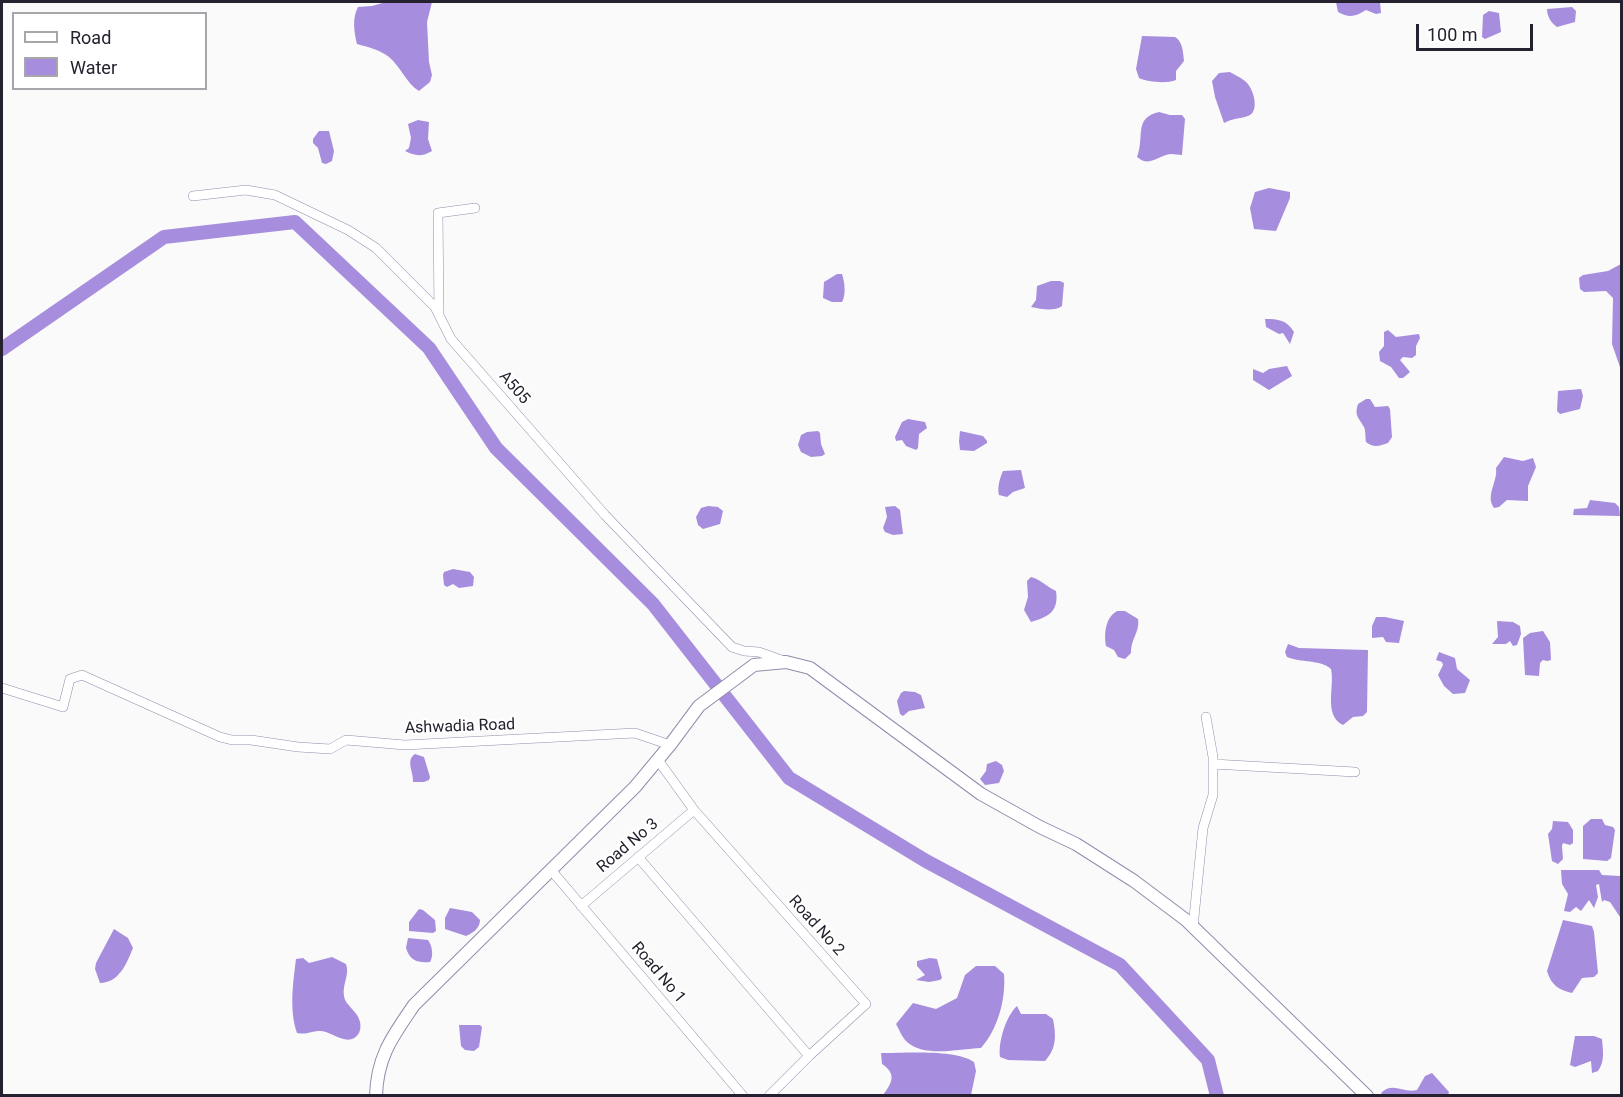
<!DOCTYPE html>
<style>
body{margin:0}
#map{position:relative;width:1623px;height:1097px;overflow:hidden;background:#fafafa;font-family:Roboto,sans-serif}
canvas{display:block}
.frame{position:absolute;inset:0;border:3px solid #25212e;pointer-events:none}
.legend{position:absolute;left:12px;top:12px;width:195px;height:78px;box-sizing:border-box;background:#fff;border:2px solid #a8a6ab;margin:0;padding:8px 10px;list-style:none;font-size:18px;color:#25212e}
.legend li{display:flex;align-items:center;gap:12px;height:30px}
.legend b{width:30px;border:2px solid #a8a6ab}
.scale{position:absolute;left:1416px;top:24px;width:117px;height:27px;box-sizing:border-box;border:3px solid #25212e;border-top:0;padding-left:8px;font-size:18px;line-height:21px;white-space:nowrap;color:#25212e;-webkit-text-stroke:4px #fff;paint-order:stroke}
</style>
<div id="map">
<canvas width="1623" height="1097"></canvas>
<div class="frame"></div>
<ul class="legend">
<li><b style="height:8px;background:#fff"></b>Road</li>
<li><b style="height:16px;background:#a78ddd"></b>Water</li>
</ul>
<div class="scale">100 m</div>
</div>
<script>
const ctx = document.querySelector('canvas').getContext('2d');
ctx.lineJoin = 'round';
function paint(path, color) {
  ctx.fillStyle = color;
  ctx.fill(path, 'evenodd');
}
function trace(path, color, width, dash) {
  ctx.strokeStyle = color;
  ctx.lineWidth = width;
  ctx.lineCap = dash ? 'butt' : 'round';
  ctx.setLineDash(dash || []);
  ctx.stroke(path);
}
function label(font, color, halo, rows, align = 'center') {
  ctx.font = font + ' Roboto,sans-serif';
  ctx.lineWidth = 4.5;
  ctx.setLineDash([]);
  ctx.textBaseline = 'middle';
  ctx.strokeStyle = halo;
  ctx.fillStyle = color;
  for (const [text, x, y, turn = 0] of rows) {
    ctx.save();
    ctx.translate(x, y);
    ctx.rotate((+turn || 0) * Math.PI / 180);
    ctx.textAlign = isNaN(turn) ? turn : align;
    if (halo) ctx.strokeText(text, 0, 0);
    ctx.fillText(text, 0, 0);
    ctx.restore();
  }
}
paint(new Path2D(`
 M386,2H432L427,22L429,62L432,75L430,82L419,91C406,83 401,67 389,57C380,50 368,47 357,44C354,32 352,18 358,7L372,6Z
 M1336,2H1380L1381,13L1376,14L1366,10C1355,17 1349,18 1338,12Z
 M1572,7L1576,11L1575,22L1557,27C1551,23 1547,16 1547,9Z
 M1489,11L1499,13L1501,32L1485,39L1482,37L1483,15Z
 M1142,36L1175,37C1183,42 1183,52 1184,61L1176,71V80C1166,84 1148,82 1139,78L1136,69Z
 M1230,72C1235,75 1242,78 1246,82C1254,89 1260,112 1248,116C1239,119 1233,118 1224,123L1215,97L1212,81L1219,73Z
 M1159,112L1170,115H1182L1185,119L1182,155C1178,155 1175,154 1171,154C1158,155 1150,168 1137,157C1145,137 1133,118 1159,112Z
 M418,120L429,122L428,139L432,151C422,157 415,156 405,151L409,148L411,138L408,124Z
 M319,131H329L334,151L332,161L326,164L322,163L318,148L313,143V139Z
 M1269,188L1290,192V198L1276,231L1254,229L1250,208L1255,192Z
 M1621,264H1622L1621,370L1612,344L1613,298L1606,291L1584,292L1580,289L1579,278L1583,275L1608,271Z
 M837,274H842C845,283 846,295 842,302H832L823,298L824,282Z
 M1051,281H1060L1064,283L1062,306C1054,312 1041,309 1031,307L1036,300L1037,286Z
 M1265,319C1278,319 1287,320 1294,332L1290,344L1283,333L1279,334L1266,327Z
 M1388,330L1396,337L1419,334L1420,338L1416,346V355L1412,358L1403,357L1400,360L1410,372L1403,378H1399L1391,367L1380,361L1379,352L1384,346V332Z
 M1287,366L1292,376L1269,390L1253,380V369L1263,373L1269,369Z
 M1581,389L1583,396L1580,409L1560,414L1557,411L1558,391Z
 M1366,399H1370L1375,407L1388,406L1390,409L1392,437L1388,443C1380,446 1373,448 1366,442C1365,437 1366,431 1364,427C1359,418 1354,416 1358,404Z
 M908,419L925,422L927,428L919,434L918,448L916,450L906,446L902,440L896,441L895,437L902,422Z
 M818,431L820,433L821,444L825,454L822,456L811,457L801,452L798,445L801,435L807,432Z
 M960,431L983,436L987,441V443L974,451L960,450L959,441Z
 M1504,457L1523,461L1533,458L1536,467L1528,486V501L1507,500L1499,507L1494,508C1485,495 1498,482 1496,468Z
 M1021,470L1025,488L1013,492L1007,497L999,495C997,487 1000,478 1003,471Z
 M1590,500L1615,503L1619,507L1620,516L1573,515L1574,509L1587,508Z
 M708,506L718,507L723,511L720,524L703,529L698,525L696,517L701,508Z
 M895,506L900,510L903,534L893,535L885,532L883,528L887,517L885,507Z
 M453,569L470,572L474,577L473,586L459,588L453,584L447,587L444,585L443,575L444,572Z
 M1031,577C1040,579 1047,587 1056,591C1059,611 1049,617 1031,622L1024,610L1028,597L1027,581Z
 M1117,611H1125L1138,619C1140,632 1131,638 1131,653L1125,659L1118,657L1114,650L1106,646C1104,634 1105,618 1117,611Z
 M1376,617H1385L1404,621L1399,643L1386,642L1383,637L1372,638V626Z
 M1497,621L1513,622L1520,626L1521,634L1517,645L1513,646L1510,641L1506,644H1492L1498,637Z
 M1543,631L1550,642L1551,660L1547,661L1543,660L1540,663L1539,676L1525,675L1523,638L1530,633Z
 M1288,644L1299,648L1368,650L1367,712L1363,716L1353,717L1343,725C1323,715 1335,687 1331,669C1320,659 1301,663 1287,657L1285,652Z
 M1439,652L1455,658L1457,669L1470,680L1465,693L1453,694L1444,686L1438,675L1443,665L1442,662L1436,660Z
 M904,691L915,692L921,695L925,708L909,711L903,716L900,714L897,701L901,693Z
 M415,754L424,757L430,777L429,780L424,782H413C414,772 405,761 415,754Z
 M996,761L1002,765L1004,771L999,783L985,785L980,779L986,771L987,764Z
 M1591,819H1602L1605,825L1613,827L1615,830L1611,858L1607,861L1583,859V826Z
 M1553,821L1568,822L1573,830V843L1570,845L1563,843L1562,846L1563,859L1558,864L1552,861L1548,834L1552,829Z
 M1561,870H1599L1602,875L1620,876L1622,879L1621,916L1620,917L1610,902L1604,900L1602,902L1599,884L1596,885L1598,897L1594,908L1589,900L1581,911L1576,907L1570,912L1564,911L1568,894L1562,884Z
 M450,908L472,912L480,920C480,928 473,933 466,936L445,929V918Z
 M419,909L423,910L435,920L436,931L433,933L409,931V922Z
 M1563,920L1592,926L1594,932L1598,973L1594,977L1582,978L1572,993C1559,990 1551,985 1547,971Z
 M114,929L128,938L133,948C127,963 119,983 100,983L95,969L96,963Z
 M408,938L428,940C432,945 434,956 430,962C418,963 410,961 406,948Z
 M332,957L346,964C350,975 342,984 344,996C345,1005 356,1010 359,1019C361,1023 361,1029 359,1033C349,1049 332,1031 320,1031C311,1031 307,1035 297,1033C289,1010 293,983 296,959L303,958L309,963Z
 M930,958L937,959L942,978L940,980L929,982L916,980L925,975L917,966V961Z
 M976,966H995L1004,974C1006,999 998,1029 981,1048C959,1049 923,1058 906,1041C902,1037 899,1029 896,1024L913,1003L936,1009L957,998L965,975Z
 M1017,1006L1021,1014H1046L1053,1019C1056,1035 1057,1048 1045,1061L1008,1060L1000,1057C998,1042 1006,1016 1017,1006Z
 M459,1025H480L482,1027L479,1047L474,1051L465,1050L461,1046Z
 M1575,1036H1594L1602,1039C1603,1051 1605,1061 1598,1071L1592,1073L1591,1061L1575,1067L1570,1065Z
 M881,1053C904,1053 956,1049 974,1062L976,1071L971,1095H883C892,1083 897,1074 882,1064Z
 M1432,1073L1449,1092L1448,1095L1383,1096L1381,1093C1393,1081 1404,1094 1417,1090L1425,1076Z`), '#a78ddd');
trace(new Path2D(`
 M2,349L164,237L295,222L429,348L496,448L653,604L789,778L926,861L1120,965L1208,1060L1217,1096`), '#a78ddd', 14);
const minor = new Path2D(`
 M193,196L246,190L275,195L348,230L376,248L435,307L451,339L605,515L732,647L744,651L759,652L784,661
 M439,313L438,213L475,208
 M2,688L63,707L70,679L82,675L220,737L232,740H251L298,747L330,749L346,740L405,745L635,733L670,745
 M658,760L694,810L866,1004L809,1056
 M1213,764L1355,772
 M638,857L809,1056L769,1096
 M551,870L743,1096
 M581,906L694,810
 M1193,927L1203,828L1213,795V757L1206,717`);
const major = new Path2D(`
 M376,1096C377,1056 393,1036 414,1005L635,787L670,745L699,706L754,665L786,662L810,668L981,794L1040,827L1076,844L1134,881L1186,920L1367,1096`);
trace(minor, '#958bac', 10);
trace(major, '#958bac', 14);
trace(minor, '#fff', 9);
trace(major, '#fff', 12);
label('16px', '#25212e', '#fff', [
 ["A505",514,388,49],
 ["Ashwadia Road",460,727,-2],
 ["Road No 3",628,846,-40],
 ["Road No 2",816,926,48],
 ["Road No 1",658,973,50]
]);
</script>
